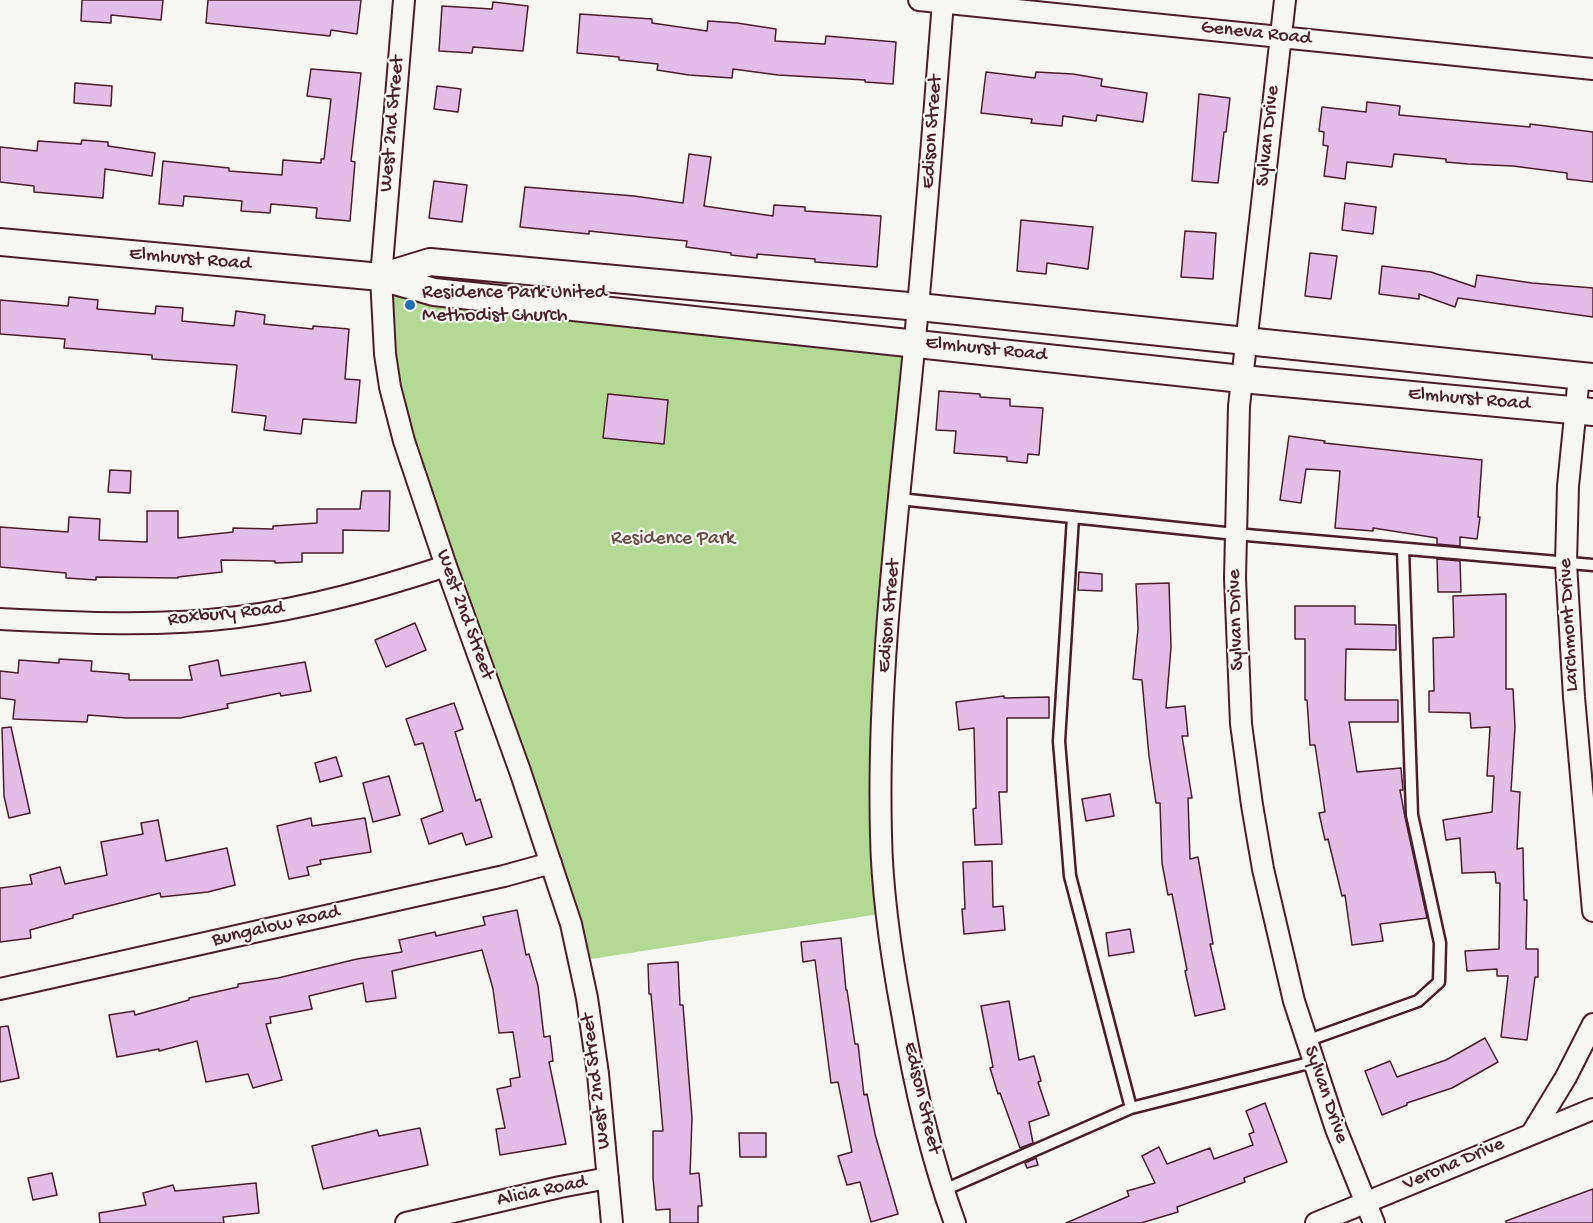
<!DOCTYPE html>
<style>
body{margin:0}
canvas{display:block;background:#f6f6f2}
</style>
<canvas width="1593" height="1223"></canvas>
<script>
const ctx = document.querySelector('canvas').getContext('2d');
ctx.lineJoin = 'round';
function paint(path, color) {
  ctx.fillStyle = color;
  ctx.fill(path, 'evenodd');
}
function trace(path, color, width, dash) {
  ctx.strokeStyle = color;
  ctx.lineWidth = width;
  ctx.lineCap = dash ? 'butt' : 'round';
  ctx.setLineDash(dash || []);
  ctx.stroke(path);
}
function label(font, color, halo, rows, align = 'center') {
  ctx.font = font + ' "Gochi Hand",sans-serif';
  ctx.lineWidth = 4.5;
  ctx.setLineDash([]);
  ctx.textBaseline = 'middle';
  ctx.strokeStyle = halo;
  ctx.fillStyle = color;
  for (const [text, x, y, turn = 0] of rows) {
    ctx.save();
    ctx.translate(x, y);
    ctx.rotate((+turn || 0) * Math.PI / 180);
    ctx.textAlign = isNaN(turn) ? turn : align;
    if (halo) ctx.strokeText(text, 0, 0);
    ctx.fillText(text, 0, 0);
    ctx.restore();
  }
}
paint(new Path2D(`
 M381,277L915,343L887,643L886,913L579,961L404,441Z`), '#b4d994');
const building = new Path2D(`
 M82,0H163L161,20L111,15V23L81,21Z
 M208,0H361L357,34L331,30L330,36L206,23Z
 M493,2L528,6L523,51L473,47L472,53L439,51L442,6L492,9Z
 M580,14L652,19V23L707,31L708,21L737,23L776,29L775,41L825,44L826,36L896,42L893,84L865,82V80L778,75L733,69L732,78L689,75L657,70L658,64L619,60V57L577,53Z
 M311,69L361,73L351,161L355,162L350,221L316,218L317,208L271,204L270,213L241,211L242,201L184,196L183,206L159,204L163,161L229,168V171L282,175L283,160L321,163V159H324L331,99L307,96Z
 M986,72L1035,78L1036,72L1073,74L1102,79L1101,86L1147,93L1143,122L1097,115L1096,121L1063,116L1062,126L1031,123L1032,119L981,113Z
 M75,83L112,86L111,106L74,103Z
 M437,86L461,89L458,112L434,109Z
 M1199,94L1230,98L1226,132H1224L1218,183L1192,181Z
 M1367,102L1400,106L1399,115L1530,127V124L1593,132V182L1567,179V173L1513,166L1468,164L1446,162V159L1394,154L1392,167L1347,162L1345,179L1324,176L1328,146L1323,145L1324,132L1319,131L1322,107L1366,112Z
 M82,140L108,142V146L155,153L152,176L105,169L103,198L34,192V186L0,182V147L37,151L38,141L81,144Z
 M689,154L711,157L704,206L773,216L774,205L805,207V211L881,216L877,267L815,262V259L757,254V258L731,255V253L686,247L687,241L627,235L589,231V234L520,227L525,187L634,196L683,203Z
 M434,181L467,185L462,222L429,218Z
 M1345,203L1376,207L1373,234L1342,230Z
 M1021,220L1093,227L1088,269L1047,263L1046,274L1017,271Z
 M1185,231L1216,233L1213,279L1181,277Z
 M1310,253L1337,256L1331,299L1305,296Z
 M1382,266L1431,272L1475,287L1477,275L1532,283L1593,288V317L1458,298L1455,307L1419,294V299L1379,294Z
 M69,297L98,300L97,309L155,314L156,306L183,308L182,321L234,326L236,311L265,315L264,324L313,329V326L349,329L345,379L360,380L356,423L303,419L301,434L264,430L266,416L232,412L237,365L152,359V355L64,348L65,339L0,334V300L68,306Z
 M939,391L980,394V397L1010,399V406L1043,408L1039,455L1028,454L1027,463L1007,461V457L954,453L956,431L936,430Z
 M608,394L668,400L664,444L603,438Z
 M1289,436L1325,441L1324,443L1482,460L1478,517H1480L1477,539L1460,537V546L1437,544V538L1373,528V531L1335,528L1340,471L1306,469L1301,503L1280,500Z
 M110,470L131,471L130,493L108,492Z
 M362,491H390L389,531L343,530V553H302V562L275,563V561L221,560L222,572L178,577V578L96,577V580L66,578V573L0,567V527L68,532L69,517L100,519L99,540L147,542V511H178V538L233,532V528L273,529V526L317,523V509H360Z
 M1437,559L1460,561L1461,592H1438Z
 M1079,572L1102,574V591L1078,590Z
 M1169,583L1171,647L1166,708L1185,706L1188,736H1182L1192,798H1188L1190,859L1198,857L1213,944H1210L1225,1009L1195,1016L1185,971L1187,970L1172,894L1168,895L1162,863L1160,803H1156L1149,756L1142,680L1133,679L1138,629L1136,584Z
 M1506,594V689H1513L1515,727L1511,791L1520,792L1517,849L1523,848L1524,900H1527L1526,949H1538V977H1535L1527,1040L1501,1037L1508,976H1497V969L1467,971L1465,951L1499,949L1500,883H1496L1495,872L1462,873L1460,838L1446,840L1443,820L1492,812L1494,776H1487L1490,727L1471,728L1470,713L1429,712V691H1434L1433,638L1454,637L1453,596Z
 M1295,606H1355V624L1396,625V650L1346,649L1345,700H1398V722H1349L1357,772L1401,768L1403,790H1400L1405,817L1427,918L1380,924L1383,941L1352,945L1345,895L1342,896L1328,839L1325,840L1319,813L1325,812L1315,745H1310L1307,700H1305V639H1295Z
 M415,623L426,650L386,667L375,640Z
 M59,659L92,661L91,671L129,674V680H192L189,666L218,660L221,676L305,662L311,691L281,696L280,693L227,704L228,708L180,718H127L88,715L87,722L13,719L15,700L0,698V671L18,673L19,660L59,663Z
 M1004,696V698L1049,697V718H1007V792H999L1002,844L975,845L973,809L976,808L974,728L959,730L956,702Z
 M454,703L463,729L455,732L476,801L480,799L492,837L466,845L462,833L429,844L421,819L443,811L423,743L415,745L406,719Z
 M11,727L30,813L9,818L4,796L2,728Z
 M336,757L342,776L320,782L315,763Z
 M389,776L400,815L373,822L363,783Z
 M1110,794L1114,816L1086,821L1082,799Z
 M311,818L312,826L365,818L371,852L320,860L321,864L307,867L309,875L289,879L277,826Z
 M158,820L166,861L227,848L235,885L208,892L161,897L160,893L73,915V918L30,930L31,938L0,942V888L32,884L30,875L60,867L65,884L107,875L101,842L143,834L141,823Z
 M992,861L993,907L1003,906L1005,930L964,934L962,909H965L963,862Z
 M517,910L526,955L529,954L538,986L544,1037L550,1036L553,1061L549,1062L566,1144L500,1155L496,1129L505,1128L497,1089L511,1086L510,1079L520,1077L513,1032L499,1033L493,989L482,950L392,971L396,998L366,1002L363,983L309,996L312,1009L270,1017L271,1023L266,1024L282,1080L253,1088L248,1074L206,1082L197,1041L159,1051V1049L117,1057L109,1015L134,1011L135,1015L189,1000V998L238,987V984L278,978L357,959L402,952L399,940L435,932L436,936L485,925L483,917Z
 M1130,929L1134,952L1109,956L1106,933Z
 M841,938L846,990H847L855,1044H858L864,1095L867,1094L875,1134L898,1214L871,1222L860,1182L847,1185L838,1156L852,1152L838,1082L831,1083L815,960L803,962L801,942Z
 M678,962L680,1005H683L692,1118L690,1174L699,1173L702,1206H698V1223H670V1209L656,1210L653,1178V1131H663L651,994H649L648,964Z
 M1009,1001L1019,1060L1034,1056L1041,1081L1038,1082L1049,1115L1029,1122L1033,1143L1020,1148L1000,1093L998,1094L990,1068L993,1067L981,1006Z
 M8,1026L19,1078L0,1082V1027Z
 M1485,1038L1498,1062L1452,1088L1407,1103V1105L1382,1115L1365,1071L1390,1061L1397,1077L1446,1060Z
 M1265,1103L1287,1162L1244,1178L1245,1182L1177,1207L1178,1212L1141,1223H1066L1129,1196L1127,1191L1155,1183L1142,1156L1159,1147L1167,1164L1210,1148L1214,1159L1253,1145L1249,1134L1254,1132L1246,1111Z
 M420,1128L428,1165L323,1189L312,1146L377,1130L379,1136Z
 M739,1133H766V1157H740Z
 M1036,1158L1038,1165L1027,1168L1025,1163Z
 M52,1173L57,1195L33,1200L28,1178Z
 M256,1183L259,1213L223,1217L224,1223H100L99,1213L146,1205L143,1193L173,1185L175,1191Z
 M1593,1189V1223H1506V1221Z`);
paint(building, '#e4bde7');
trace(building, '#4a1f2b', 1.5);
const service = new Path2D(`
 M899,499L1235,534L1593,565
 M1073,517L1059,741L1070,876L1131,1108
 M1306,1041L1418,1001L1439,982L1440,943L1412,815L1403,549
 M944,1190L1131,1108L1313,1062`);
const minor = new Path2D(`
 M404,0L381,277L385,354L390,387L404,441L446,566L520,771L571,924L587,998L598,1074L612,1223
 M919,0L1593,69
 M1285,0L1239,406L1235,578L1241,724L1252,805L1263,869L1294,1001L1336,1129L1374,1223
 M943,2C933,128 924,253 911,379C896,530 877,683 881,835C882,895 891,954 902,1013C914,1084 930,1155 955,1223
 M1579,376L1568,486L1566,563L1574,697L1593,911
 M0,619C79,623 159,627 238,617C309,608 378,588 446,566
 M0,989L504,876L551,863
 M1532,1133L1566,1077L1593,1024
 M406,1223L560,1187L608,1178
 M1316,1223L1593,1109`);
const tertiary = new Path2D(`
 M0,242L381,277L434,292L1242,379L1593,412
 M381,277L430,262L919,307L1593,377`);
trace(service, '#4a1f2b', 15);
trace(minor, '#4a1f2b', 24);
trace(tertiary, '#4a1f2b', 30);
trace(service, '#f6f6f2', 10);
trace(minor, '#f6f6f2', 20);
trace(tertiary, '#f6f6f2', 26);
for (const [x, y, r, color] of [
 [410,305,6,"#1f6fb2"]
]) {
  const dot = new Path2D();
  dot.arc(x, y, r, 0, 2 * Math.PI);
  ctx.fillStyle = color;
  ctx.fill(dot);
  trace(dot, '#f6f6f2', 2);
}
label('20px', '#4a1f2b', '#f6f6f2', [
 ["Geneva Road",1256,34,6],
 ["West 2nd Street",393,124,-85],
 ["Edison Street",933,132,-86],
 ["Sylvan Drive",1269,136,-84],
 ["Elmhurst Road",190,260,5],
 ["Elmhurst Road",986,350,6],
 ["Elmhurst Road",1469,400,5],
 ["Roxbury Road",226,615,-6],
 ["West 2nd Street",464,615,70],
 ["Edison Street",890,616,-85],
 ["Sylvan Drive",1237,620,-92],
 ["Larchmont Drive",1570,625,-93],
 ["Bungalow Road",276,927,-13],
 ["West 2nd Street",597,1081,-97],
 ["Sylvan Drive",1325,1095,71],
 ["Edison Street",921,1098,77],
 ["Verona Drive",1454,1165,-23],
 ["Alicia Road",542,1192,-12]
]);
label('20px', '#4a1f2b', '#f6f6f2', [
 ["Residence Park United",422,294],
 ["Methodist Church",422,317]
], 'left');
label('20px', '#644e45', '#f6f6f2', [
 ["Residence Park",673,540]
]);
</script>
